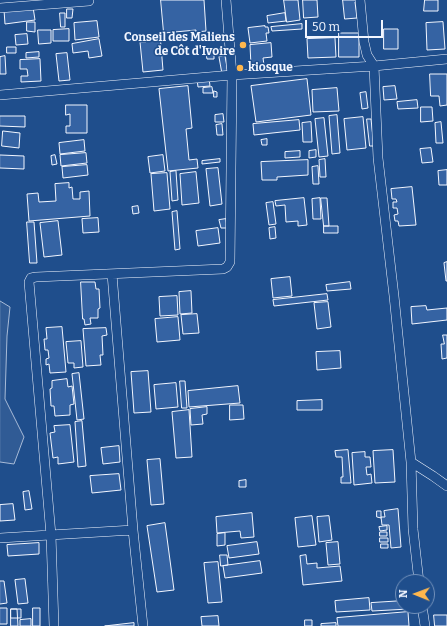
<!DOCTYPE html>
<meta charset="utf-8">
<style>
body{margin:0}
#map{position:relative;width:447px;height:626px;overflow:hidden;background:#1f4e8c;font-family:Bitter,serif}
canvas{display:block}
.north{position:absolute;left:395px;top:574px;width:40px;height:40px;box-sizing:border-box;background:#1f4e8c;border:1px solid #7391ba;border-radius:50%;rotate:271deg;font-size:11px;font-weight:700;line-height:16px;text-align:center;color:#f2f6ff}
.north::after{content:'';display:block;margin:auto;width:14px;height:18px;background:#ffb74d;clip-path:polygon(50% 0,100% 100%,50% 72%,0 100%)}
.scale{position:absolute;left:305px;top:20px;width:78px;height:18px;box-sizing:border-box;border:2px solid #f2f6ff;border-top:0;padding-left:5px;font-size:12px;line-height:14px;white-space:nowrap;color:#f2f6ff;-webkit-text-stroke:3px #1f4e8c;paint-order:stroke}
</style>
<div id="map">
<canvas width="447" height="626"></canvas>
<div class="north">N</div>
<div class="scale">50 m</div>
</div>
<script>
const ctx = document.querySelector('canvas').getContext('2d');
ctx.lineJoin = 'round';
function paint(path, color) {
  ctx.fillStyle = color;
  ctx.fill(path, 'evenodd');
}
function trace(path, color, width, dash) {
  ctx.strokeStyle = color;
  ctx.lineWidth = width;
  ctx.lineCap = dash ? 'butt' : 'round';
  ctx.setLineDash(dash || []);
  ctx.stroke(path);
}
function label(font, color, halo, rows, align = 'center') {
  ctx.font = font + ' Bitter,serif';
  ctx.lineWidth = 3;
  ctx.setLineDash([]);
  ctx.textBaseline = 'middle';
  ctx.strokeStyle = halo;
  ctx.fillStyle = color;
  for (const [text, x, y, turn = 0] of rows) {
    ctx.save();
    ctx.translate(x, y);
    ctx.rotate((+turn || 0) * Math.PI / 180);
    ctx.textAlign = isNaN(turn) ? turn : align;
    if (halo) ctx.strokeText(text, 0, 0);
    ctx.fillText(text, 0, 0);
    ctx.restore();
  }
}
const built = new Path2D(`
 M0,301L10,307L7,336L5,399L24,437L14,464L0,462Z`);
paint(built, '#305b95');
trace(built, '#a8bbd7', 1);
const building = new Path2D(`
 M161,0H204L206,31L196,32V30L164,33Z
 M284,0H298L300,20L287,22Z
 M303,0H317L318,17L304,18Z
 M343,0H357L358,2H355L357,18L345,19Z
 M425,0H438V11H424Z
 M33,7L35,20L5,24L4,10Z
 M67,9H73L72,18H67Z
 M60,13H65V27H61Z
 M285,13L286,21L268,23L267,16Z
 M97,21L99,37L75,40L74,23Z
 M27,22H35V32L27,31Z
 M443,22L445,49L427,50L426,23Z
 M302,24V29L272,31L271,27Z
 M265,26V27H268L269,33H266L267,41L250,43L248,28Z
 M69,29V41H53V30Z
 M384,29H398V49H384Z
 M38,30H51V43L39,44Z
 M339,33H359V57H339Z
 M27,34L28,44L16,45L15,35Z
 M160,34L163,70L143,72L140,42H146L145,36Z
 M335,38L336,57L308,58L307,39Z
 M99,39L102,56L89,58L88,51L73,53L72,44Z
 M271,43L272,57L263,58L264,65L251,66L250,45Z
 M7,47H16V53H7Z
 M39,52V57L26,58V53Z
 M67,53L70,80L59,81L56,54Z
 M214,53V59H207L206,54Z
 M5,56L6,74H0V57Z
 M225,56L228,73L222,74L219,57Z
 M40,59L41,81L21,82V76H28L27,69H20V60Z
 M430,74H447V105L440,106L439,96H431Z
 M209,78L210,86L198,87L197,79Z
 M307,79L311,115L256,122L251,86Z
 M188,86L192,128L186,129L189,160L197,159L198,168L168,171L159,89Z
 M395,86L397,99L384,100L383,87Z
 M212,87L213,93H203V88Z
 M337,88L339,111L313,112L312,90Z
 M214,91L217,92V97H214Z
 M366,92L368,108L362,109L360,93Z
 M417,100L418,108L398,109L397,102Z
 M66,105H87V133H66V126H70V114L66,115Z
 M421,107H432L433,121L421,122Z
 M223,114L224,122H215V115Z
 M337,115L340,153L332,154L329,116Z
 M0,116H25V127L0,126Z
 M363,117L366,148L347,150L344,119Z
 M324,118L328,156L319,157L315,119Z
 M367,119H371L374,146H370Z
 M299,120L300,130L254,135L253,124Z
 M311,122L312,142H303L302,123Z
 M441,122L443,143H436L435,123Z
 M222,124L223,135H217L216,125Z
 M3,131L20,133L19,148L2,146Z
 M267,139V145H262L261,140Z
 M84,140L85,151L60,154L59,143Z
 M431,148L433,162L422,163L420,149Z
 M316,150V157L309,158V151Z
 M300,151V157L285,158V152Z
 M86,153L87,163L61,166L60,155Z
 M0,155L24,156V169L0,168Z
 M55,155L57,164L52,165L51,156Z
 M163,155L165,171L150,173L148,157Z
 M220,159V162L202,164V161Z
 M325,159L326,177H320L319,160Z
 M308,160V175L277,177V180H262L261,162Z
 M87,165L88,175L63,178L62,167Z
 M318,166L319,184H313L312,167Z
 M218,168L222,204L210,206L206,169Z
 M447,170V185H439L438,171Z
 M176,171L178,200L172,201L170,172Z
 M196,172L199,203L182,205L180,174Z
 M167,173L170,209L154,211L151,174Z
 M69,183V188L72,187L73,199H80V192L89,191L90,216L29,221L27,194L38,193L39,202L56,201L55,184Z
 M412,187L416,225L399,226L398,221H395L394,215L398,214L397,208H393V202H397L396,199H392L391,189Z
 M304,198L307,225L298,226V221L286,222L285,205L276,206L275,201Z
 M320,198L321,219H313L312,199Z
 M321,198H327L329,226H324Z
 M273,202L276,224L269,225L266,203Z
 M138,206L139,213L133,214L132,207Z
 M177,211L180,249L175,250L172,212Z
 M98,218L99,232L83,233L82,219Z
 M226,219L227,228H221L219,220Z
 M58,221L62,255L44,257L40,223Z
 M27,222H34L37,263H30Z
 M324,226H338V233H324Z
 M275,227L276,238L270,239L269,228Z
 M218,228L220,243L198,246L196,231Z
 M447,262V281H446L444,263Z
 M290,277L292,296L273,298L271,279Z
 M81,282H95L96,289H99L100,308L98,309V318H90L91,324L85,325L84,319H83Z
 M350,282L351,289L327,291L326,285Z
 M191,291L192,313L180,314L179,292Z
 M327,294L328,300L274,306L273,300Z
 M177,296L178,315L160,316L159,297Z
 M328,302L331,327L317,329L314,303Z
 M426,306L427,310L447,308V320L412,324L411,307Z
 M197,314L199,333L183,334L181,315Z
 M178,317L180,340L157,342L155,319Z
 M62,327L66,372L50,373L49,364L46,365V359L49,358L48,350H45L44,339H47L46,328Z
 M106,328L107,335L102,336L103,355H100L101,365L86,366L83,329Z
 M443,335H447V358L442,359L441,344H444Z
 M81,341L83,367L74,368V363H68L66,342Z
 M340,351L341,368L317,370L316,352Z
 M148,371L151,412L134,413L131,372Z
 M79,373L84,419L77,420L72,374Z
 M67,379L68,387L72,386L74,404L70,405V415L55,416L54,406H51L50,389L52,388V381Z
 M180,381H185L187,408H182Z
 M176,383L178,407L156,409L154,385Z
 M238,386L240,403L189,407L188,391Z
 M322,400V410H297V401Z
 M230,405H243L244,419L230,420Z
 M207,407V414L202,415L203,424L191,425L190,409Z
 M189,410L192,457L176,458L172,412Z
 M82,421L86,466L78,467L75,422Z
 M70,425L74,462L58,464V457L53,458L50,433L55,432L54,426Z
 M119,446L120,462L103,464L101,448Z
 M348,450L351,483H341V477H343L342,457H336L335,451Z
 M393,450L395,482L375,483L373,451Z
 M365,452V457H370L371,467H366L367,475L371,474L372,483L354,485L352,453Z
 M160,459L164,504L151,505L147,460Z
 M119,474L121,490L92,493L90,476Z
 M246,480V487H239V481Z
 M29,491L32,509L25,510L23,492Z
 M13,504L15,520L0,521V505Z
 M398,509L401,547L391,548L389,525H382L381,517H385L384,511Z
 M377,511H381V518L377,517Z
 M252,513L254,537L241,538L240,531L217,533L216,517Z
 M312,516L316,545L298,547L295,518Z
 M329,516L332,540L319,542L317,517Z
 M165,523L174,590L157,592L147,526Z
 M387,526V530L380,531L379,527Z
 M380,532H387V536H380Z
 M225,533V545L217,546V534Z
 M380,538H388V542H380Z
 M257,542L259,554L229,558L227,546Z
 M338,542L340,564L328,565L326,543Z
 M39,543V554L8,556L7,545Z
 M381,544H388V548H381Z
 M220,555H227L228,565L221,566Z
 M306,555L307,564L317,563V568L340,566L342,581L303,585L300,556Z
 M260,561L262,573L225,578L223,566Z
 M218,562L222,602L208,603L204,563Z
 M25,579L28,603L18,604L15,580Z
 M0,581H4L7,603L0,604Z
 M369,598L370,610L336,612L335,601Z
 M403,601V606H409V609L372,611L371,603Z
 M0,608H7V624H0Z
 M33,608H40V626H33Z
 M11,609H21V618H11Z
 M11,609H17L18,626H11Z
 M408,612L409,626H338L337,618Z
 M434,615H447V626H435Z
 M218,616L219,626H202L201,617Z
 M31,619V626H20V620Z
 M305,620H312V626H305Z
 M134,623V626H105Z
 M336,623V626H321V624Z`);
paint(building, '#3563a3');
trace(building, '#f2f6ff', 1);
const street = new Path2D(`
 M360,0L364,42L367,55L374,66L378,158L394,296L411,462L413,529L419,582
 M0,8L89,1
 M0,95L232,75L374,66L447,59
 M112,274L133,530L143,626
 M411,462L433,476L447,486
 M0,538L133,530
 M422,606L425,626
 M54,626L51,535L29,282L31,278L36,277L223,269L227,267L230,262L232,75L226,0`);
trace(street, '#f2f6ff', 10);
trace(street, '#1f4e8c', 9);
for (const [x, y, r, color] of [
 [243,45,4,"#ffb74d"],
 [240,68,4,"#ffb74d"]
]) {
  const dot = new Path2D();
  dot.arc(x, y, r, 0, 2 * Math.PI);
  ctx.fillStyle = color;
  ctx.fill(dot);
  trace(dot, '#1f4e8c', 1.5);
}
label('bold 12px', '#f2f6ff', '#1f4e8c', [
 ["Conseil des Maliens",235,38],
 ["de Côt d'Ivoire",235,52],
 ["kiosque",248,68,"left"]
], 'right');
</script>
